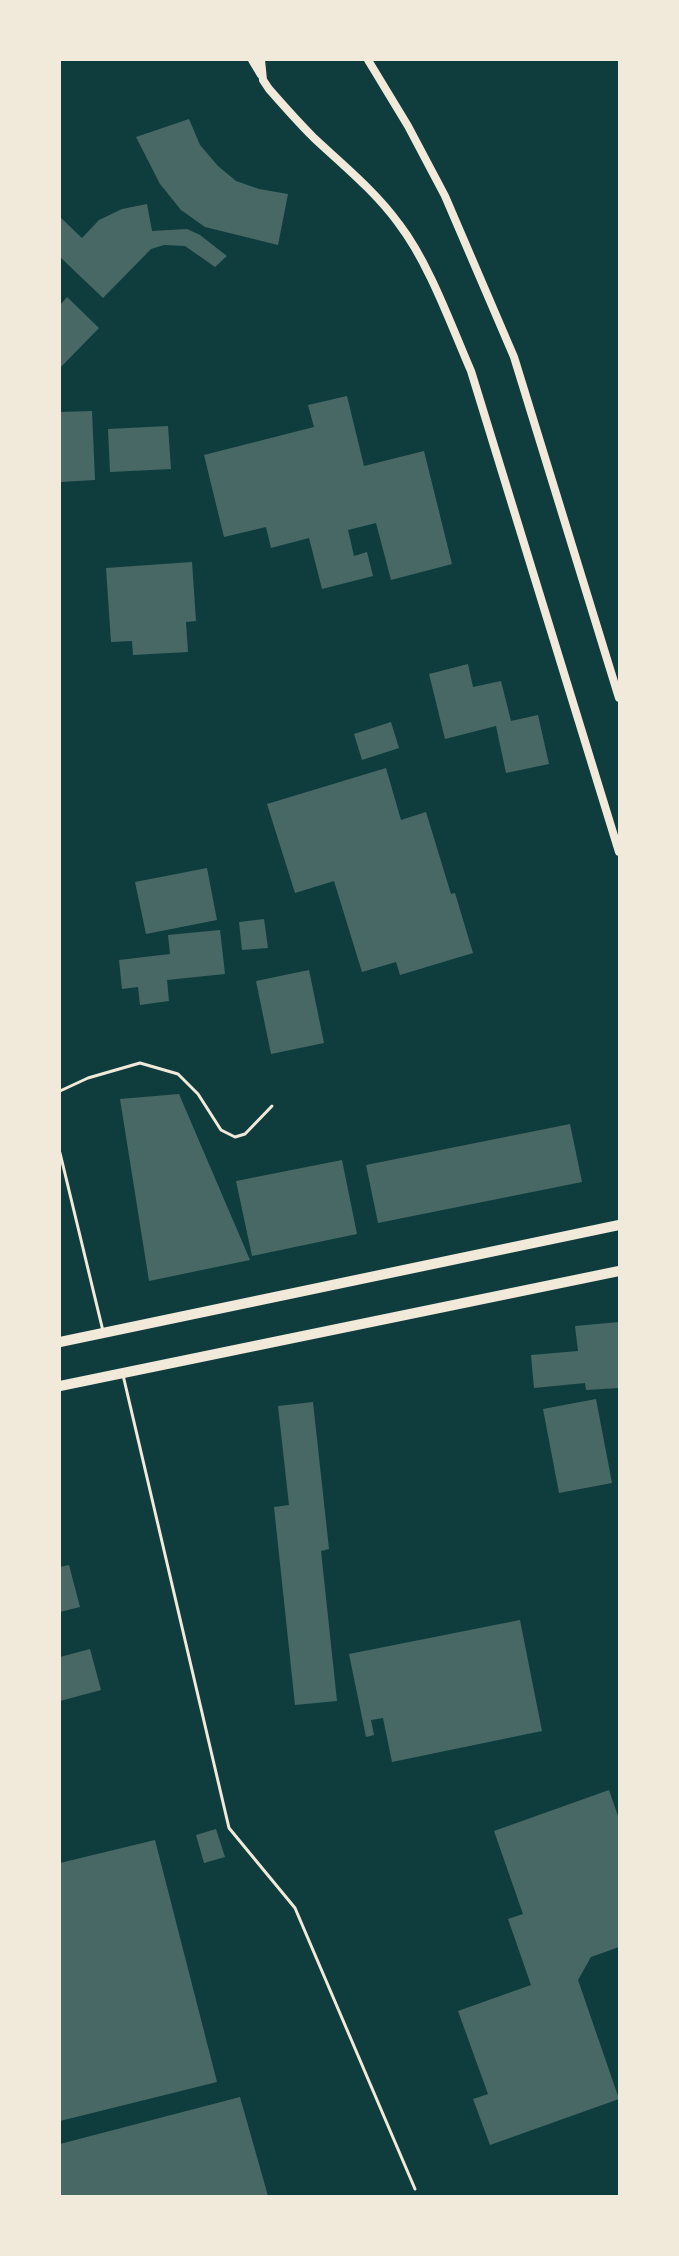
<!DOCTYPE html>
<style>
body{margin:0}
#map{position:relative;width:679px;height:2256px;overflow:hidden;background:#0f3d3e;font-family:Bitter,serif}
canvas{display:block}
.frame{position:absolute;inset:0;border:61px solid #f1e9da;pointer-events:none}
</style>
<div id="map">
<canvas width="679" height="2256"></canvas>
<div class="frame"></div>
</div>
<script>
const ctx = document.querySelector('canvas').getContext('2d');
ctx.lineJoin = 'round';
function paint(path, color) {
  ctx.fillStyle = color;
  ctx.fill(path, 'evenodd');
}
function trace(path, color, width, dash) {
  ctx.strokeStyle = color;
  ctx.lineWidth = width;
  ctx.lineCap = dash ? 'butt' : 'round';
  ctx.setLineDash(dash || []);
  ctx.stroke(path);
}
paint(new Path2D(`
 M189,119L200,145L218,166L236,181L259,189L288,194L278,245L205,227L181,210L160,184L136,137Z
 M147,204L152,231L187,229L200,235L227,256L215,267L185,246L164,245L151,249L103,298L60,257V217L82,238L99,220L122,209Z
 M67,297L99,328L60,368V305Z
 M347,396L364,466L424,451L452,564L391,580L376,523L348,530L354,556L367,552L373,576L322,589L309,538L271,548L266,527L224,537L204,455L314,427L308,405Z
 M92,411L95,480L60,482V412Z
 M168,426L171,469L110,472L108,429Z
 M192,562L196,621L186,622L188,652L133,655L132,641L111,642L106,568Z
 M468,664L473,687L501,681L511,721L538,715L549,764L506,773L496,726L445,739L429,674Z
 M391,722L399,748L362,760L354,734Z
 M386,768L401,820L426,812L451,894L455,893L473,953L400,975L396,962L362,972L334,881L295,893L267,804Z
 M207,868L217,920L146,934L135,882Z
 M264,919L268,948L242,950L239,922Z
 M220,930L225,974L167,980L169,1001L140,1005L138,987L122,989L119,960L170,954L168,935Z
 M309,970L324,1043L271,1054L256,981Z
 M179,1094L250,1260L149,1281L120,1099Z
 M570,1124L582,1182L378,1223L366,1165Z
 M342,1160L357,1234L252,1256L236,1181Z
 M619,1322V1388L586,1390L585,1383L534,1388L531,1355L578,1351L575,1326Z
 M596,1399L612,1483L559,1493L543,1409Z
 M313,1402L329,1549L321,1551L337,1701L295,1705L274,1507L289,1505L278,1406Z
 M69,1565L80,1607L60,1612V1567Z
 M520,1620L542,1731L392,1762L383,1718L371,1720L374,1735L366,1737L349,1654Z
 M90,1649L101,1690L60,1701V1657Z
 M609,1790L619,1819V1947L591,1957L578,1980L619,2099L490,2145L473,2099L488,2094L458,2011L531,1985L508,1919L523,1914L494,1831Z
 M216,1829L225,1857L204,1863L196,1835Z
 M155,1840L217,2082L60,2121V1863Z
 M240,2097L268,2196H60V2144Z`), '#486865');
trace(new Path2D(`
 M60,1091L88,1078L140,1063L178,1074L198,1094L221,1130L235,1137L245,1134L272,1106
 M60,1153L103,1331
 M123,1375L229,1828L295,1908L415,2189`), '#f1e9da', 3);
trace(new Path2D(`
 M252,60L261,75
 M261,60L263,80L269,89C283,105 298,122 314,138C343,165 375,191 399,224C429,263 451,325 471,371L619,852
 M368,60L408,126L445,196L514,357L619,698`), '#f1e9da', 8);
trace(new Path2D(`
 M60,1342L619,1225
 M60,1386L619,1271`), '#f1e9da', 10);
</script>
